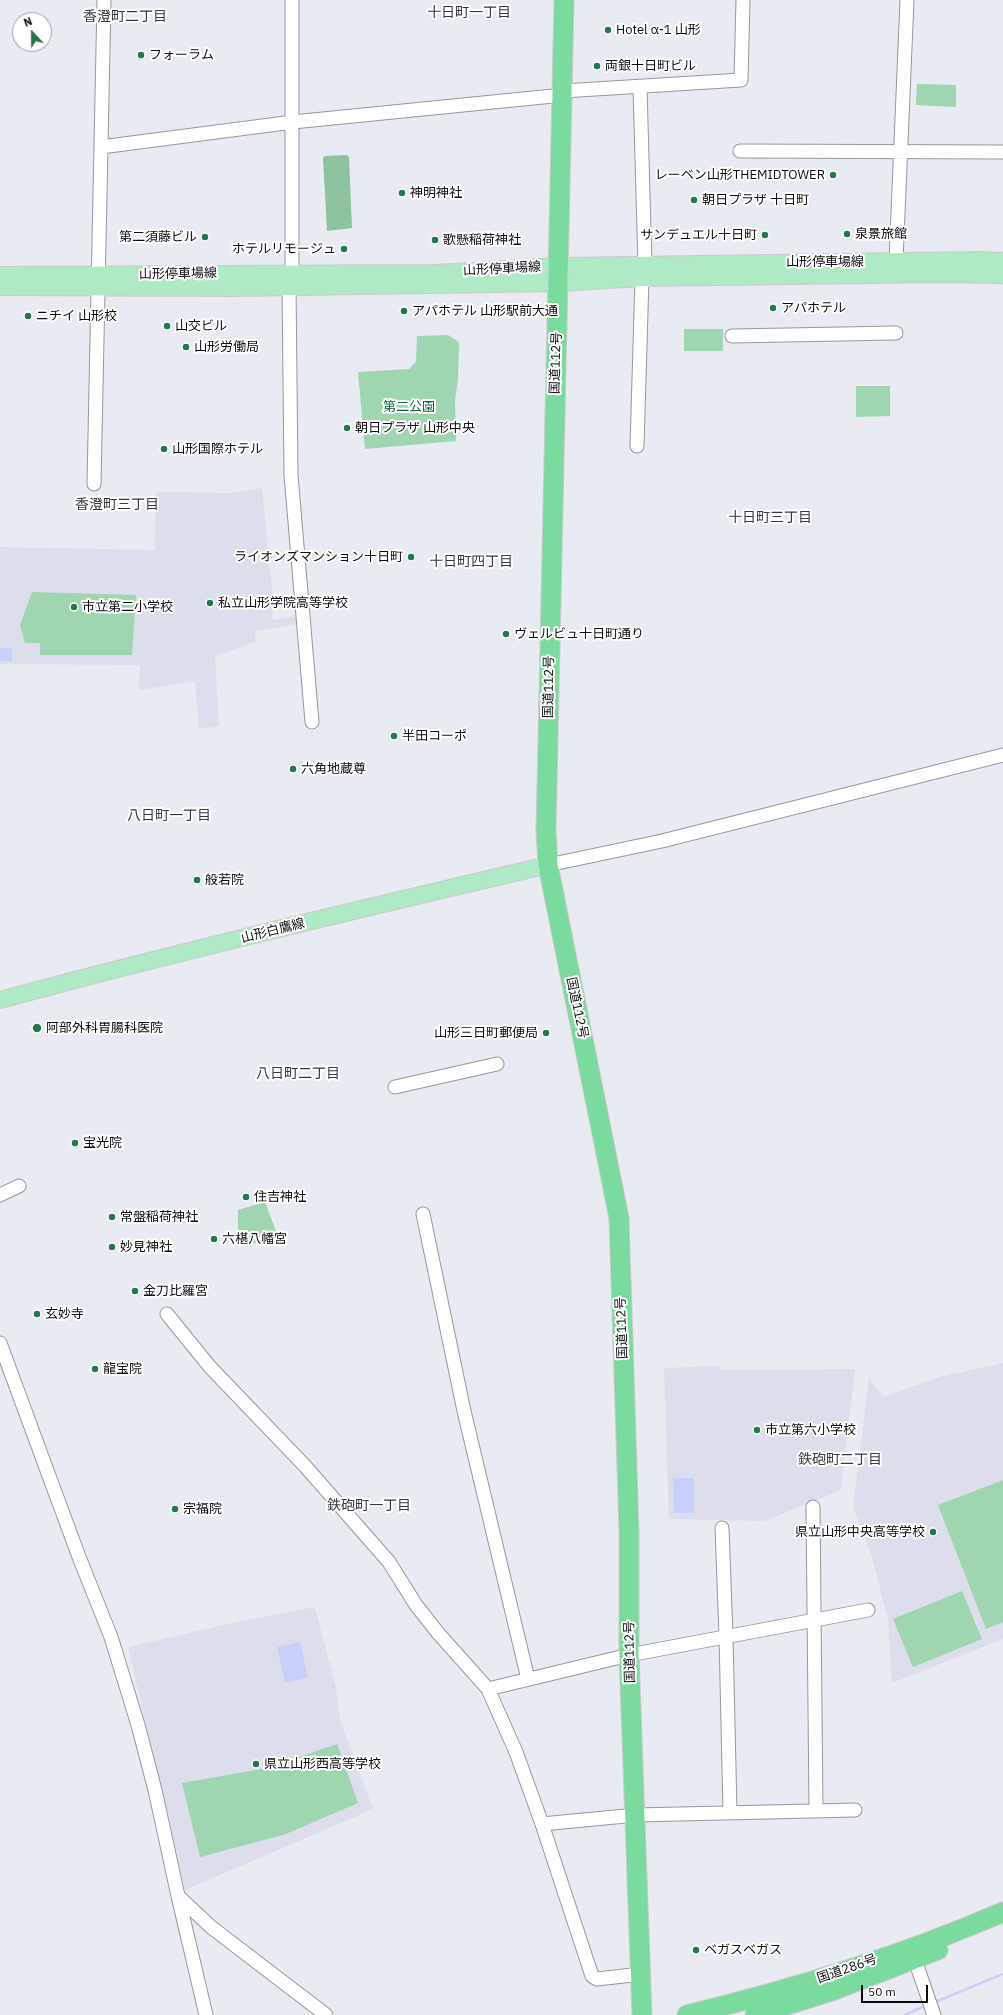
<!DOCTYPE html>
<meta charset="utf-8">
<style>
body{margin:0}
#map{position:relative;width:1003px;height:2015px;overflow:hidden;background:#e9ebf2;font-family:"IBM Plex Sans",sans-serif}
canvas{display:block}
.north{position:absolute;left:12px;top:12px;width:40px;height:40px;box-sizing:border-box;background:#fff;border:1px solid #9e9e9f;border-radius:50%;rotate:338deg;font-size:11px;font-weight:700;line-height:16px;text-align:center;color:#0d0d10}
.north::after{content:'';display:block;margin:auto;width:14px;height:18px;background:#247749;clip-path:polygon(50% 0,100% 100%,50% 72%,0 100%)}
.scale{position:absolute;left:861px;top:1985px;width:67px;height:18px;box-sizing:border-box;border:2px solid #0d0d10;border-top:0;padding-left:5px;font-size:12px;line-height:14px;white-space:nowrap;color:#0d0d10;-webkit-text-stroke:3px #fff;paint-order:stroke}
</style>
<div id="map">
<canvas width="1003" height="2015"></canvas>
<div class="north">N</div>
<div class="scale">50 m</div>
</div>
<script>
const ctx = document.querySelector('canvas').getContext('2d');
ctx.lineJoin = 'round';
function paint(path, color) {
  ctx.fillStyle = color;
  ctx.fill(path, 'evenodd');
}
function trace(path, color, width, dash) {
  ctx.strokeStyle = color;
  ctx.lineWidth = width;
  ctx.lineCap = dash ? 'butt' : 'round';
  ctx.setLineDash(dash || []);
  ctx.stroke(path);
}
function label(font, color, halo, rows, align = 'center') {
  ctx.font = font + ' "IBM Plex Sans","Noto Sans JP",sans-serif';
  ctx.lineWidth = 4;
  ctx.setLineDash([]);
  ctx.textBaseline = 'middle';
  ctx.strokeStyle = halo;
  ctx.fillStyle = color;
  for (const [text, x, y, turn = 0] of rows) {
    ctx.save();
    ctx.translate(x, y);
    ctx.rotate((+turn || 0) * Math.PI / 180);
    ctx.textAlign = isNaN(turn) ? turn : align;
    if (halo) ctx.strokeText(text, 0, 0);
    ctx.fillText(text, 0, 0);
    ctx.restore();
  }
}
paint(new Path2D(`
 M262,488L272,590L273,620L297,616L298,624L255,631V642L215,656L219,726L199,729L195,681L139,690L140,665L0,664V547L155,550L156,492L229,493Z
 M1003,1363V1639L892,1683L888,1620L872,1557L853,1507L869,1378L884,1397L939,1377Z
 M719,1366L720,1370L855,1369L841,1490L765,1521L669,1519L664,1368Z
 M315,1607L336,1688L340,1720L373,1809L185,1890L128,1647L237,1622Z`), '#dcdeec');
paint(new Path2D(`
 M917,84L956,85V107L916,105Z
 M684,329H723V351H684Z
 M448,335L459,342L458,380L455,400L456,441L365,449L358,372L409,369L416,362L417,336Z
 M856,386H890V416L856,417Z
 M32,592L136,595L132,655H40V643H25L20,625Z
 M265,1202L279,1239L238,1246V1210Z
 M1003,1480V1622L986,1629L938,1505Z
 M962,1591L982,1639L913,1667L893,1619Z
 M337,1744L358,1803L286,1834L200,1857L182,1783L267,1768Z`), '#a0d5b1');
paint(new Path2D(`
 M347,155L349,157L352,228L327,231L323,158L325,156Z`), '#8ec3a0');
paint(new Path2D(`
 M0,648H12V661H0Z
 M673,1478H694V1513H674Z
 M300,1642L308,1677L285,1683L277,1647Z`), '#c8cffa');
trace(new Path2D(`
 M933,2003L1003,1974
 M905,2015L927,2005`), '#c8cffa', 2.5);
const minor = new Path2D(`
 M640,87L645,265
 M563,91L741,80L743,0
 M101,147L293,122L563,95
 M740,151L1003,152
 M896,261L907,0
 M292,273V0
 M289,287L291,475L312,722
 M732,336L896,333
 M637,446L642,278
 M94,484L104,0
 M548,865L662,841L1003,755
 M395,1087L497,1064
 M0,1195L19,1186
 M423,1214L464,1411L528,1679
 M167,1314L210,1367L305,1466L389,1562L416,1605L438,1633L488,1689L516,1752L542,1824L592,1976L597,1979L641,1974
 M0,1343L79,1557L111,1637L138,1725L155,1790L178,1896L211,1927L326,2015
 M813,1507L816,1810
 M722,1528L726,1636L730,1812
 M488,1689L629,1655L868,1610
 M542,1824L636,1815L855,1810
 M178,1896L206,2015
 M917,1952L915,1960L934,2015`);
const major = new Path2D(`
 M0,275L436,273L559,266L983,260L1003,261
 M0,287L233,288L558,283L642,278L938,274L1003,275
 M0,1000C181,951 365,908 548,865`);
const highway = new Path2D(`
 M564,0L546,831L548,865L619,1218L629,1530V1655L642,2015
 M687,2015C794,1989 902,1956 1003,1912
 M755,2015L832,1991L938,1950`);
trace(minor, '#97989e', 15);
trace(major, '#cacaca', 18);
trace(highway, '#cacaca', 21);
trace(minor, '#fff', 13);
trace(major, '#b0e9c5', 16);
trace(highway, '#7bdb9f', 19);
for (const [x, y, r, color] of [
 [608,30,4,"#247749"],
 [141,55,4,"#247749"],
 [597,66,4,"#247749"],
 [833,175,4,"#247749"],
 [402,193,4,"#247749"],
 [694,200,4,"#247749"],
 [847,234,4,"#247749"],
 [765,235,4,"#247749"],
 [205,237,4,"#247749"],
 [435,240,4,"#247749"],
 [344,249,4,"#247749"],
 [773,308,4,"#247749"],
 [404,311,4,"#247749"],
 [28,316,4,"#247749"],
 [167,326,4,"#247749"],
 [186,347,4,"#247749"],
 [347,428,4,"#247749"],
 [164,449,4,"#247749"],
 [411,557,4,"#247749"],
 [210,603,4,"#247749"],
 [74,607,4,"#247749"],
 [506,634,4,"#247749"],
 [394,736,4,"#247749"],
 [293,769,4,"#247749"],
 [197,880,4,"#247749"],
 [37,1028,5,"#247749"],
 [546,1033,4,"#247749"],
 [75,1143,4,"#247749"],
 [246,1197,4,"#247749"],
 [112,1217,4,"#247749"],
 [214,1239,4,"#247749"],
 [112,1247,4,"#247749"],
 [135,1291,4,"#247749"],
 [37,1314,4,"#247749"],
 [95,1369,4,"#247749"],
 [757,1430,4,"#247749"],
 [175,1509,4,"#247749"],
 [933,1532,4,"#247749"],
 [256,1764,4,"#247749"],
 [696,1950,4,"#247749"]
]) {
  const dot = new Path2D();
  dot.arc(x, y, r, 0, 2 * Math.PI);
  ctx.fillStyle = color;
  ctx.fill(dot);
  trace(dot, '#fff', 1.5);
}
label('13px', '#0d0d10', '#fff', [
 ["Hotel α-1 山形",616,30],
 ["フォーラム",149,55],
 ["両銀十日町ビル",605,66],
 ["レーベン山形THEMIDTOWER",825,175,"right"],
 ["神明神社",410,193],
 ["朝日プラザ 十日町",702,200],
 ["泉景旅館",855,234],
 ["サンデュエル十日町",757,235,"right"],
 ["第二須藤ビル",197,237,"right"],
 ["歌懸稲荷神社",443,240],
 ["ホテルリモージュ",336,249,"right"],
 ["アパホテル",781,308],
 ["アパホテル 山形駅前大通",412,311],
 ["ニチイ 山形校",36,316],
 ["山交ビル",175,326],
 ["山形労働局",194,347],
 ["朝日プラザ 山形中央",355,428],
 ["山形国際ホテル",172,449],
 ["ライオンズマンション十日町",403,557,"right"],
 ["私立山形学院高等学校",218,603],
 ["市立第二小学校",82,607],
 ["ヴェルビュ十日町通り",514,634],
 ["半田コーポ",402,736],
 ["六角地蔵尊",301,769],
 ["般若院",205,880],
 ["阿部外科胃腸科医院",46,1028],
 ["山形三日町郵便局",538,1033,"right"],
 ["宝光院",83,1143],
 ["住吉神社",254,1197],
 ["常盤稲荷神社",120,1217],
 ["六椹八幡宮",222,1239],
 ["妙見神社",120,1247],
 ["金刀比羅宮",143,1291],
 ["玄妙寺",45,1314],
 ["龍宝院",103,1369],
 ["市立第六小学校",765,1430],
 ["宗福院",183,1509],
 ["県立山形中央高等学校",925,1532,"right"],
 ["県立山形西高等学校",264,1764],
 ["ベガスベガス",704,1950]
], 'left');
label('13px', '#0d0d10', '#fff', [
 ["山形停車場線",825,262],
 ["山形停車場線",502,269,-3],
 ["山形停車場線",178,274,-1],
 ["国道112号",556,363,-88],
 ["国道112号",549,687,-89],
 ["山形白鷹線",273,931,-14],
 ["国道112号",577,1008,78],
 ["国道112号",622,1328,-92],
 ["国道112号",630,1652,-91],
 ["国道286号",847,1969,-19]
]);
label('13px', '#0d6439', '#fff', [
 ["第二公園",409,407]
]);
label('14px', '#38393e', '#fff', [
 ["十日町一丁目",469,13],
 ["香澄町二丁目",125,17],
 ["香澄町三丁目",117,505],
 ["十日町三丁目",770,518],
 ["十日町四丁目",471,562],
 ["八日町一丁目",169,816],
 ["八日町二丁目",298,1074],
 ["鉄砲町二丁目",840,1460],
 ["鉄砲町一丁目",369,1506]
]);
</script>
